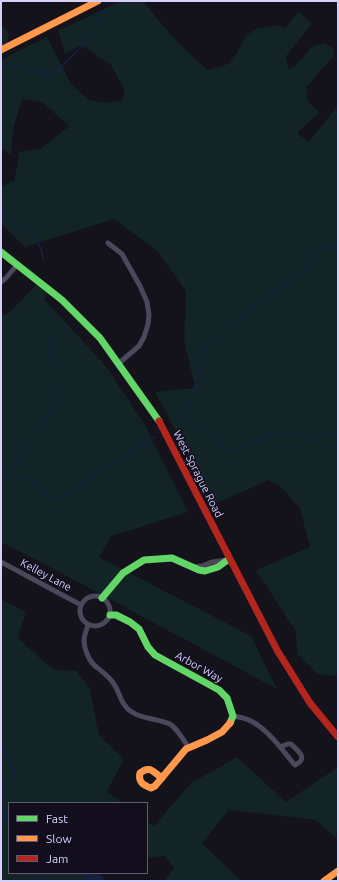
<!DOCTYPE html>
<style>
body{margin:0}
#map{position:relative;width:339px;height:882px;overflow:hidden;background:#14121a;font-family:Ubuntu,sans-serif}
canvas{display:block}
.frame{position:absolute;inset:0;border:2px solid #d7d0fa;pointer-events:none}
.legend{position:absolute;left:8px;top:802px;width:140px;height:72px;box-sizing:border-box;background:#120e1e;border:1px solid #615c76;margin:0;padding:5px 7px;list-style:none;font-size:12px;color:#d7d0fa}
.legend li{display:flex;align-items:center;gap:8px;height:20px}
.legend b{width:20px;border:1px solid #615c76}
</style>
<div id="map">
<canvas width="339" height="882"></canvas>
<div class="frame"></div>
<ul class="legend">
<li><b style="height:5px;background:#63d668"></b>Fast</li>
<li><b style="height:5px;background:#ff974d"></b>Slow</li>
<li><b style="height:5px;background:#b3261e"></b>Jam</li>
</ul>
</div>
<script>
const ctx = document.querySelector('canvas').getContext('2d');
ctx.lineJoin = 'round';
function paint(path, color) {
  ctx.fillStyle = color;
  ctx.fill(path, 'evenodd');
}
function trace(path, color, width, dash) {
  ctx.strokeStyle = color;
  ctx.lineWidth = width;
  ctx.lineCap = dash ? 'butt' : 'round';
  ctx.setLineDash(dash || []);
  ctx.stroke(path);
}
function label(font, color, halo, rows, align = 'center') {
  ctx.font = font + ' Ubuntu,sans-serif';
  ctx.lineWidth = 3;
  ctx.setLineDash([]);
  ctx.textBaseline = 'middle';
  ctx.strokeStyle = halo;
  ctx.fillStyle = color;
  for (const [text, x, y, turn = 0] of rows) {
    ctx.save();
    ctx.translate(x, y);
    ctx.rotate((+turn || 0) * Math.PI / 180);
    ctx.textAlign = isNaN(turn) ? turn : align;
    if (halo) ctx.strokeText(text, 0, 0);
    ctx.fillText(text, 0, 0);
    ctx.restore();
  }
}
paint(new Path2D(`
 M121,1H143C163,27 183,49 208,70L228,64L238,51L245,37L254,29L276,25L285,28L299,11L312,24L286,56L289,70L301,60L311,47L324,43L333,48L334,56L319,72L307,87V99L319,113L297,133L309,142L338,105V676L318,674L297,654L296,632L256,570L310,547L300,509L282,488L269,480L215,504L155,392L195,388L184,340L186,291L157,251L114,219L25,247L1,223V185L2,186L14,181L18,161L19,152L42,148L69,126L42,102L22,99L13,130L11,155L1,147V61L10,55L47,37L71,84L89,100L106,103L123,100L124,89L111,65L81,45L65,54L58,31Z
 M1,25L8,32V43L1,46Z
 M37,284L47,294L44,299L105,365L145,425L188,512L112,536L99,557L251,636L277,689L46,565L1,542V315L9,313Z
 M1,599L26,612L18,638L41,659L55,670L76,671L89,686L99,735L124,759L107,792L122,803H9V873H92L98,881H1Z
 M237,757L286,802L338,767V839L315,820L229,810L202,843L241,881H164L174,868L164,856L147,858V821L154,826L191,783Z`), '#122425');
paint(new Path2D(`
 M83,873H98L106,881H85Z`), '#14223e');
trace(new Path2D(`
 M1,66H8L17,64L30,71L41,72L48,76L59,71L68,60L79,49L85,42L86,39L98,26V23L96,17L98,14L104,11L110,12L114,10L116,6
 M1,210L31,234L41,248L43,259
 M183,417C186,418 189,420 192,423C196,427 198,432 205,433L229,450L233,451L239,450L243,447L257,441H260L264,439L265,436L283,432H293L305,439C312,436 315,437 322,435C328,434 333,431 338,428
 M173,425L182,419L191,397L200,372L205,345L227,330L240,317L251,309L263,298L297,277L308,264L310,253L338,244
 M5,476L19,461L27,441L42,425L51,408L54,391L52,331
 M1,477H11L26,478L40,486L52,498L59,499L70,494L83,485L95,474L154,437
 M1,744L14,769L15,778C11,780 7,782 5,787C3,794 7,822 9,830
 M33,873L47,881`), '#14223e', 1.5);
trace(new Path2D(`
 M108,243L122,254L140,286L147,302L149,315L148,324L144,337L139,346L118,364
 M1,282L6,278L17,265
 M1,562L81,605
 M194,567L202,566L212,562L227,560
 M80 611a15 15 0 1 1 30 0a15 15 0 1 1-30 0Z
 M88,625C87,629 84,635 84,640C84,648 88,659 94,665C101,671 109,676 114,684C120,693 121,706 132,712C143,720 158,718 170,724C177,728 184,741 189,748
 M233,716C239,717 246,718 251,721C267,729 282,749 293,763L295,765C309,758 298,751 291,744H288L280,747`), '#4a485a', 5);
trace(new Path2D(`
 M1,252L62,300L100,338L159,421
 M102,598L123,573L144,560L172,558L199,570L205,571L218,567L229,559
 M110,615H116L130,622L139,629L148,647L155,655L219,690L227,698L233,716L230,723`), '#63d668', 7);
trace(new Path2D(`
 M1,50L98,1
 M162,778C153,772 150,765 140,773C138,782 143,785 151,788L155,786L186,749L207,740L222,732L230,723
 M324,881L338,871`), '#ff974d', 7);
trace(new Path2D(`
 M159,421L277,650L310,703L338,737`), '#b3261e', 7);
label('11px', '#d7d0fa', '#120e1e', [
 ["West Sprague Road",198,474,63],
 ["Kelley Lane",46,575,28],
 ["Arbor Way",199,667,29]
]);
</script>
